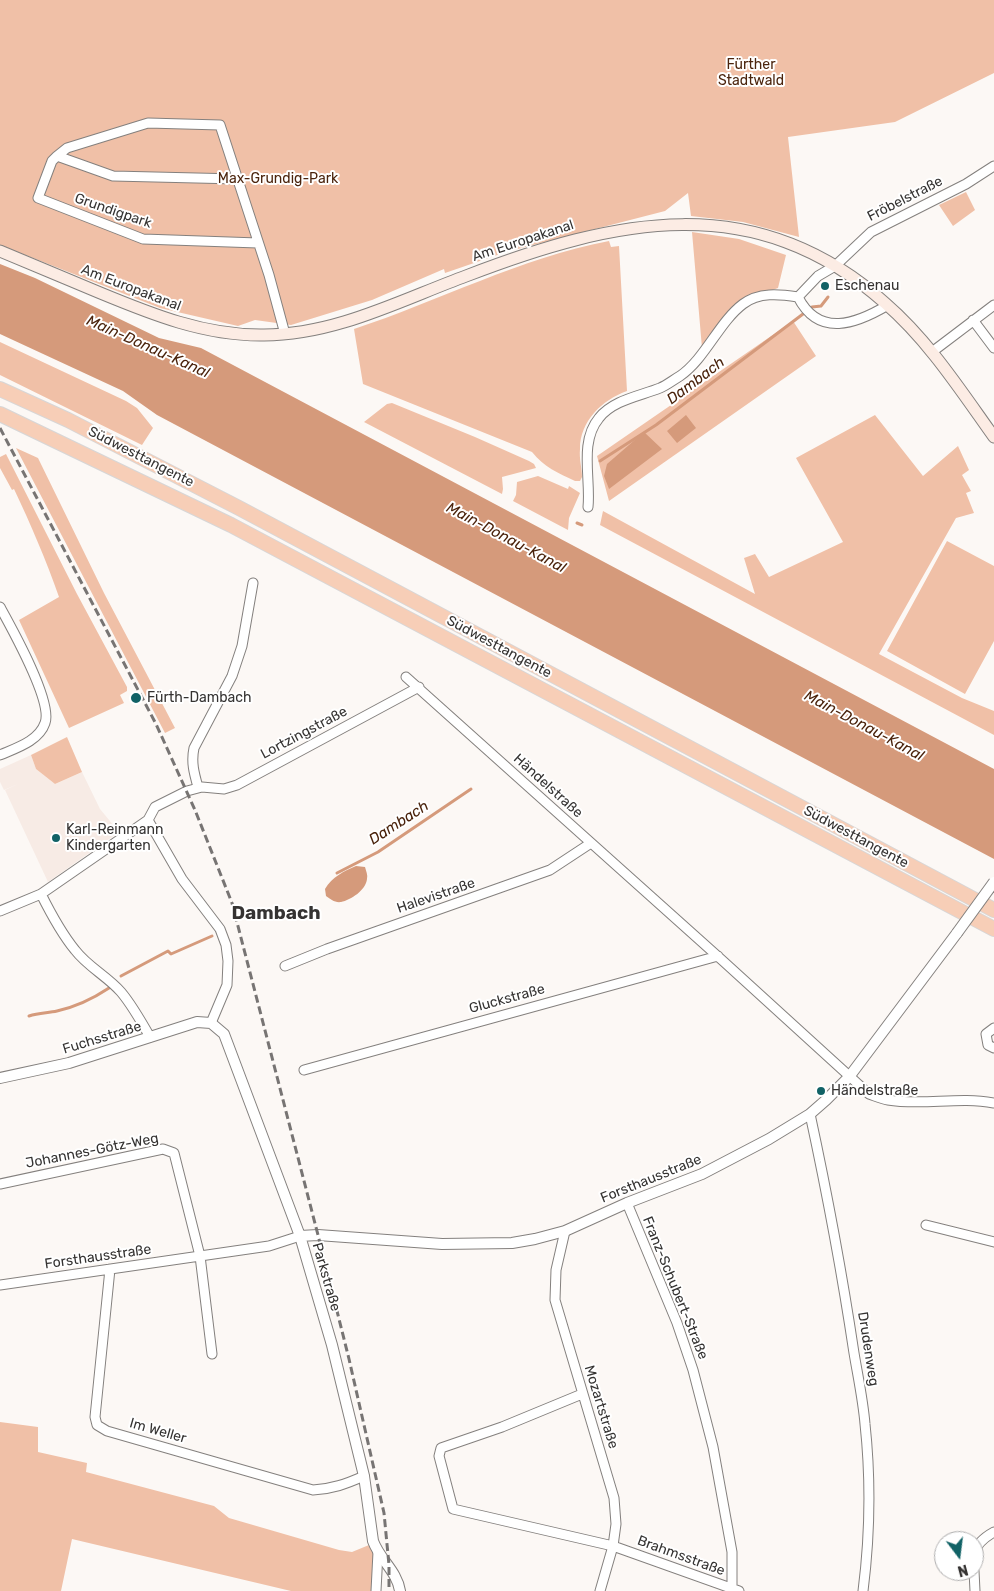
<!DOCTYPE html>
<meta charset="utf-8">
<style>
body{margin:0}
#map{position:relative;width:994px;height:1591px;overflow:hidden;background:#fcf8f5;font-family:Rubik,sans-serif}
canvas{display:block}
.north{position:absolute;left:934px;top:1531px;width:50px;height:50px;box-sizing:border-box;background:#fff;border:1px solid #aeadad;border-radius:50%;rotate:165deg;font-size:14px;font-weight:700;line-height:20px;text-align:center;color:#353332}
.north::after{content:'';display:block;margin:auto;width:18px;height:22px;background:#116266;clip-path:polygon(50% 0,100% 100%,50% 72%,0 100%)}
</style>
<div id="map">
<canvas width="994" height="1591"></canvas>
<div class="north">N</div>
</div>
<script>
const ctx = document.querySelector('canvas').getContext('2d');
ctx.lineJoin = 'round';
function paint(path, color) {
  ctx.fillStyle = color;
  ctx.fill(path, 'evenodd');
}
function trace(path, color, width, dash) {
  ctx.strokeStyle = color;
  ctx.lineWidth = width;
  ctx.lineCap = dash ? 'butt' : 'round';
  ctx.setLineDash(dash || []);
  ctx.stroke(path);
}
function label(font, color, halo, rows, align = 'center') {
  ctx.font = font + ' Rubik,sans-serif';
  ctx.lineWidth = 4;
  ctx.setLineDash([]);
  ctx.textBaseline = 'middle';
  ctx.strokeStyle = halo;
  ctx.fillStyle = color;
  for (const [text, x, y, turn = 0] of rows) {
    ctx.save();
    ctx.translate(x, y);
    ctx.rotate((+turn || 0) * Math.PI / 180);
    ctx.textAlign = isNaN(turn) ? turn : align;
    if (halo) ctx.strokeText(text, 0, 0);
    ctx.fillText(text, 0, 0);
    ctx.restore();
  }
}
paint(new Path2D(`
 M31,755L36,769L55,784L82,772L100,809L119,832L48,882L5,790L18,784L4,790L0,782V769Z`), '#f7ebe5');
paint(new Path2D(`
 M0,0H994V73L895,122L788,137L799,237L743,222L691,216L688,193L665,211L506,252L445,273L444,269L372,300L291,325L255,320L238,326L160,308L0,245Z
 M966,192L975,210L953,226L939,205Z
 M692,232L739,239L786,255L778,288L737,303L702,348Z
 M609,241L611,247L619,246L627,391C602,400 580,421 580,449C579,459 582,468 582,477L580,481H575C558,473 544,467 532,452L363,384L354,329C439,301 520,258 609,241Z
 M793,321L816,356L609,501L597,456Z
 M0,342L126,401L137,408L153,428L142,445L0,375Z
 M392,403L475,437L529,461L534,464L536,468L502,477L503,489L502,494L364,422L387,404Z
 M875,415L923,476L958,446L969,470L962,475L971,491L966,493L974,513L956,518L879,654L962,698L994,711V735L600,525L603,511L755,594L744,558L755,554L769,577L843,542L796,458Z
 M16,448L38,458L104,593L175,728L165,733Z
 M6,454L77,594L127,687V691L120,695L124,703L69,728L19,620L59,597C46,560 31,525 14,489L12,490L0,468V457Z
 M538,476L568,489L569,486L580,493L569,518L568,530L513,501L516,495L517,482Z
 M947,541L994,566V641L965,694L887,651Z
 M67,737L82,772L55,784L36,769L31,755Z
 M0,1422L38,1427V1452L87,1463L86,1472L214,1506L229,1518L339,1550L352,1552L369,1545L376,1560L372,1591H291L72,1539L61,1591H0Z`), '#f0c0a7');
paint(new Path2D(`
 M0,264L35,278L159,338L201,348L994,769V859L157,415L123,391L0,334Z
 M686,415L696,428L677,443L667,431Z
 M644,432L662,449L609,489L604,476L607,464Z
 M356,866L365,867C366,871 368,875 367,879C366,890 351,900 341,902C335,903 330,899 326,896L325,889C332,877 344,871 356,866Z`), '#d59a7b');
trace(new Path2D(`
 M812,307L821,306L828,297
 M600,461L656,425L803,314
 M577,523L582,525
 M337,873L378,852L471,789
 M121,976L168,951L171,954L212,936
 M29,1016C39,1013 48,1013 57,1011C75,1007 94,998 109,988`), '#d59a7b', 3);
const minor = new Path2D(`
 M57,156L67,148L148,123L220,125L269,275L285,334
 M238,179L113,176L57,156L52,161L38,198L143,239L258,243
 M798,297L818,276L835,266L871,232L966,184L994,166
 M798,297C819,338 856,324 888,305
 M973,320L994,348
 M932,352L994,305
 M588,507C591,479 579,442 599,418C613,400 640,396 660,388C667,385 673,380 680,376C705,359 719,322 743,304C759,292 779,294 798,297
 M0,607C11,627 53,702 45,723C39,741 16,748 0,755
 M406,677L723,961L869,1094C875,1096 881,1099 888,1100C923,1106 959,1096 994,1103
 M198,787C194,773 191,762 194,748L232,676L242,646L253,583
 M148,820L182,879L220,929L226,945L228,961L227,985L211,1023
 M41,894C51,914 61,933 75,950C88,967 107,976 121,992C132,1005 141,1021 150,1037
 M0,911L41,894L148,820L155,807L187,791L202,787L224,789L237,785L419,687
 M285,966L327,949L550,870L591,843
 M994,1028L986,1034L988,1045L994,1048
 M304,1070L718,956
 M810,1114C827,1193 842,1273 854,1353C858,1377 863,1400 865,1424C871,1480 870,1536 863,1591
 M0,1184L163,1149L174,1153L200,1256L212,1354
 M627,1203L677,1323L693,1370L713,1447L732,1552V1589
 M926,1225L994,1242
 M565,1231L556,1270L555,1300L614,1498L616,1524L613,1546L600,1591
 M110,1269L95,1417L97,1425L107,1431L313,1490C332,1489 346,1484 364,1476
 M0,1285L269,1246L300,1236
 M582,1394L502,1427L441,1448L439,1456L453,1509L613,1546L739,1591
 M974,1553C977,1543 985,1537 994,1532
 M974,1571L975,1591
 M376,1591L378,1552`);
const tertiary = new Path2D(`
 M0,1078L69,1063L197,1022L211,1023L224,1034L300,1236L332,1345L364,1476L373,1541C380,1560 397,1571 400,1591
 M300,1236L318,1235L442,1244L512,1243L535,1239L565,1231L627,1203L702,1174L769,1139L810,1114L826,1100L849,1077L957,933`);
const secondary = new Path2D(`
 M0,251C33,265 65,278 98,292C151,314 205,336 264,335C335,335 401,300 466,276C614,219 755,187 885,303C929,341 961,391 994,437`);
const trunk = new Path2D(`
 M0,389L68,420L239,508L994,910
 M0,414L231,525L994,929`);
trace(minor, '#84807e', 11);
trace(tertiary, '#84807e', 12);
trace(secondary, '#84807e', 13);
trace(trunk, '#d7d6d6', 16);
trace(minor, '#fff', 9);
trace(tertiary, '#fff', 10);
trace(secondary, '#fcece4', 11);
trace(trunk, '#f7ceb7', 14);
trace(new Path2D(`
 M0,428L156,724L195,810L232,903L318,1235L349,1359L384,1513L389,1565V1591`), '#777473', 3, [8, 4]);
const tertiaryBridge = new Path2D(`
 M957,933L994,882`);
trace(tertiaryBridge, '#84807e', 12, []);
trace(tertiaryBridge, '#fff', 10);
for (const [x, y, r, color] of [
 [825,286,5,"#116266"],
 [136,698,6,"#116266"],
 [56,838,5,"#116266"],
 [821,1091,5,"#116266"]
]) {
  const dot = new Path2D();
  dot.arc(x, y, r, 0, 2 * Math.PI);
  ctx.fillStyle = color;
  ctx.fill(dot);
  trace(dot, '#fff', 2);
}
label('14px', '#4b240d', '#fff', [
 ["Fürther",751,65],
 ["Stadtwald",751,81],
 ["Max-Grundig-Park",278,179]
]);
label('14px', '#353332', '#fff', [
 ["Fröbelstraße",905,199,-27],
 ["Grundigpark",113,211,19],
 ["Am Europakanal",523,241,-18],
 ["Am Europakanal",131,288,21],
 ["Südwesttangente",141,457,27],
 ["Südwesttangente",499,647,28],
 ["Lortzingstraße",304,733,-28],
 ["Händelstraße",548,786,42],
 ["Südwesttangente",856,837,28],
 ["Halevistraße",436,896,-19],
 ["Gluckstraße",507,999,-15],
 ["Fuchsstraße",102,1038,-17],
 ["Johannes-Götz-Weg",92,1151,-11],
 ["Forsthausstraße",651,1179,-22],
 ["Forsthausstraße",98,1257,-8],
 ["Parkstraße",326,1277,74],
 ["Franz-Schubert-Straße",675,1288,68],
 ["Drudenweg",868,1349,81],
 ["Mozartstraße",601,1407,73],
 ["Im Weller",158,1431,16],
 ["Brahmsstraße",681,1556,20]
]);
label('14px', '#353332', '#fff', [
 ["Eschenau",835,286],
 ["Fürth-Dambach",147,698],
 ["Karl-Reinmann",66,830],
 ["Kindergarten",66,846],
 ["Händelstraße",831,1091]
], 'left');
label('italic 15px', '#4a230c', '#fff', [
 ["Main-Donau-Kanal",148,347,24],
 ["Dambach",696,381,-37],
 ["Main-Donau-Kanal",506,538,28],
 ["Main-Donau-Kanal",864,726,28],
 ["Dambach",399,823,-33]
]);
label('bold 19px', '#353332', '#fff', [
 ["Dambach",276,914]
]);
</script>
